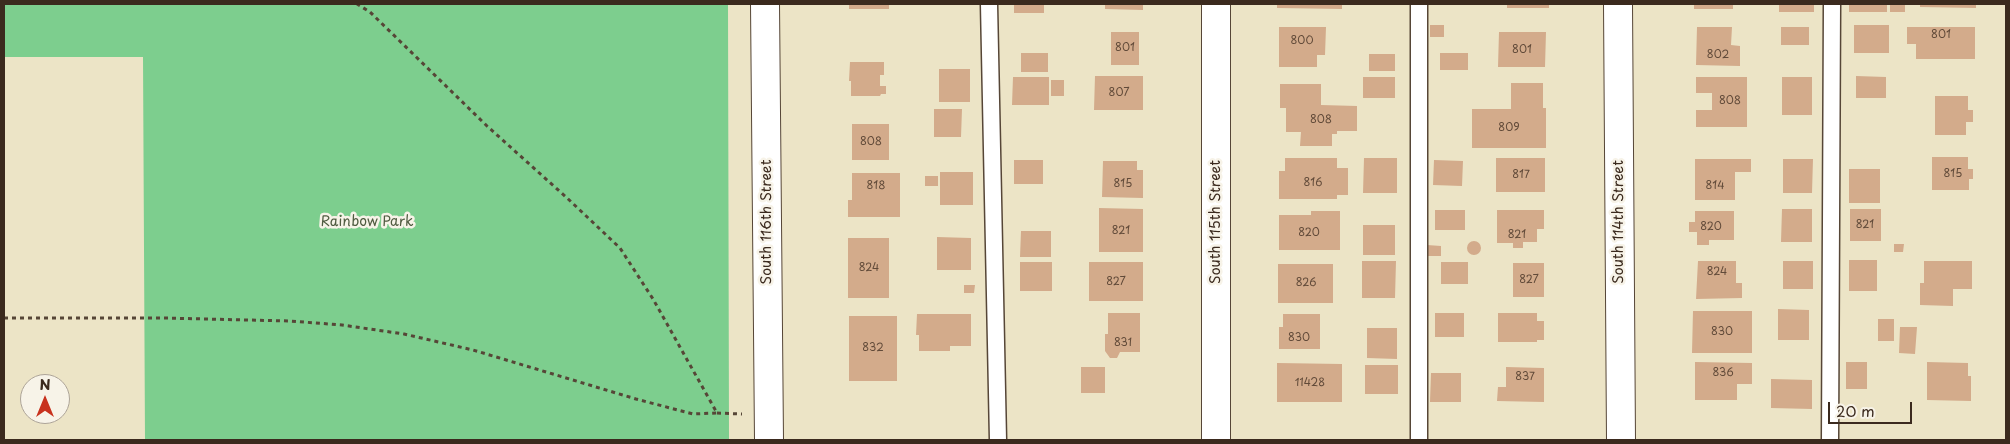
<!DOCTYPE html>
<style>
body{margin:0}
#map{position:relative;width:2010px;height:444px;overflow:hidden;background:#ece4c6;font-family:"Playpen Sans",sans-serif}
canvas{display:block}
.frame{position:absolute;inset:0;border:5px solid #3b2a1e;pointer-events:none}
.north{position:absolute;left:20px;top:374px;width:50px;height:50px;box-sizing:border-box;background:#f7f3e8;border:1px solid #aca397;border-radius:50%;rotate:0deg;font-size:14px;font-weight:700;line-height:20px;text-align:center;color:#3b2a1e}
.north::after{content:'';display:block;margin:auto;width:18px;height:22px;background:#c8321e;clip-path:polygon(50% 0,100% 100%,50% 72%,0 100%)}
.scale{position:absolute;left:1828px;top:402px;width:84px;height:22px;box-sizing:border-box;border:2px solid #3b2a1e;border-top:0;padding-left:6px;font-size:15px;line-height:18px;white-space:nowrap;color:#3b2a1e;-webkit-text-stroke:4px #f7f3e8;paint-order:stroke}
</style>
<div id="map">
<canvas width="2010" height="444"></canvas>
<div class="frame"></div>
<div class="north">N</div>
<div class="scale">20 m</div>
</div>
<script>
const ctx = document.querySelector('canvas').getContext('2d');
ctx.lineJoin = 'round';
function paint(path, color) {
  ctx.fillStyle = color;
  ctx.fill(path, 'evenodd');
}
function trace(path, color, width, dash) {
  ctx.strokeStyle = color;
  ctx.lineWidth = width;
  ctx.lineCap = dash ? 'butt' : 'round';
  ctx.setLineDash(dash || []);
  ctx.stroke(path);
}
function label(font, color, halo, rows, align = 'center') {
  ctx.font = font + ' "Playpen Sans",sans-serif';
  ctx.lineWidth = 5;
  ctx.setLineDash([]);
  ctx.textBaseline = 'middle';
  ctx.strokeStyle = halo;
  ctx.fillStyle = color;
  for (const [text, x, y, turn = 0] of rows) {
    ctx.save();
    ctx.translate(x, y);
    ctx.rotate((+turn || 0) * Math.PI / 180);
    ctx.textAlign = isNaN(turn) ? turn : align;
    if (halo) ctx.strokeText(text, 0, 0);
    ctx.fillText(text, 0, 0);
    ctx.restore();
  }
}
paint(new Path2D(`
 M4,4H728L729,440H145L143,57H4Z`), '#7dce8e');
paint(new Path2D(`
 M849,4H889V9H849Z
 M1014,4H1044V13H1014Z
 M1105,4H1143V10L1105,9Z
 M1277,4H1342V9L1277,8Z
 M1507,4H1549V8H1507Z
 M1694,4H1733V9H1694Z
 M1779,4H1814V12H1779Z
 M1849,4H1887V12H1849Z
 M1890,4H1905V12H1890Z
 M1920,4H1976V8L1920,7Z
 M1430,25H1444V37H1430Z
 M1854,25H1889V53H1854Z
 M1279,27H1326L1325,55H1317V67H1279Z
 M1697,27H1732L1731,45L1740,46V66L1696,65Z
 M1781,27H1809V45H1781Z
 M1907,27H1975V59H1916V44H1907Z
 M1111,32H1139V65H1111Z
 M1499,32H1546L1545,67H1498Z
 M1021,53H1048V72H1021Z
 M1440,53H1468V70H1440Z
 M1369,54H1395V71H1369Z
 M850,62H884V75H880V86H886V94H881L880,96H851V81H849Z
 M939,69H970V102H939Z
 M1095,76H1143V110H1094Z
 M1856,76L1886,77V98H1856Z
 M1013,77H1049V105H1012Z
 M1363,77H1395V98H1363Z
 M1696,77H1747V127H1696V110H1712V93H1696Z
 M1782,77H1812V115H1782Z
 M1051,80H1064V96H1051Z
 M1511,83H1543V108H1546V148H1472V109H1511Z
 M1280,84H1321V105L1357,106V131H1337V134H1332V146H1300L1301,132H1286V108H1280Z
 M1935,96H1968V110H1973V122H1966V135H1935Z
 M934,109H962L961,137H934Z
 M852,124H889V160H852Z
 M1932,157H1968V169H1973V179H1969V190H1932Z
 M1285,158H1337V168H1348V195H1337V199H1279V171H1285Z
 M1364,158H1397V193H1363Z
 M1496,158H1545V192H1496Z
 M1695,159H1751V172H1735V200H1695Z
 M1783,159H1813L1812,193H1783Z
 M1014,160H1043V184H1014Z
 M1434,160L1463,161L1462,186L1433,185Z
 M1103,161H1137V170H1143V198L1102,197Z
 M1849,169H1880V203H1849Z
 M940,172H973V205H940Z
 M852,173H900V217H848V200H852Z
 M925,176H938V186H925Z
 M1099,208L1143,209V252H1099Z
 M1782,209H1812V242H1781Z
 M1850,209H1881V241H1850Z
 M1435,210H1465V230H1435Z
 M1497,210H1544V229H1537V242H1523V248H1513V243H1497Z
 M1311,211H1340V250H1279V215H1311Z
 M1695,211H1734V240H1709V245H1697V232H1689V222H1695Z
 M1363,225H1395V255H1363Z
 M1021,231H1051V257H1020Z
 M937,237L971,238V270H937Z
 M848,238H889V298H848Z
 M1467 248a7 7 0 1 1 14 0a7 7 0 1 1-14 0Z
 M1894,244H1904L1903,252H1894Z
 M1427,245L1441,246V256H1427Z
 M1849,260H1877V291H1849Z
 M1362,261H1396L1395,298H1362Z
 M1698,261H1736V283H1742V298L1696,299Z
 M1783,261H1813V289H1783Z
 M1924,261H1972V289H1953V306L1920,305V283H1924Z
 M1020,262H1052V291H1020Z
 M1089,262H1143V301H1089Z
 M1441,262H1468V284H1441Z
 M1513,263H1544V297H1513Z
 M1278,264H1333V303H1278Z
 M964,285H975L974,293H964Z
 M1778,309L1809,310V340H1778Z
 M1693,311H1752V353H1692Z
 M1108,313H1140V352H1120L1117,358H1110L1105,351V334H1108Z
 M1435,313H1464V337H1435Z
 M1498,313H1537V321H1544V340H1537V342H1498Z
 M917,314H971V346H950V351H919V335H916Z
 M1283,314H1320V349H1279V327H1283Z
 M849,316H897V381H849Z
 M1878,319H1894V341H1878Z
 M1900,327H1917L1915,354L1899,353Z
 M1367,328H1397V359L1367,358Z
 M1695,362L1752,363V384H1737V400H1695Z
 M1846,362H1867V389H1846Z
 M1927,362L1968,363V376H1971V401L1927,400Z
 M1277,363L1342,364V402H1277Z
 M1365,365H1398V394H1365Z
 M1081,367H1105V393H1081Z
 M1506,367L1544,368V402L1497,401L1498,387H1506Z
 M1431,373H1461V402H1430Z
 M1771,379L1812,380V409L1771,408Z`), '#d3ab8b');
const service = new Path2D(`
 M989,4L998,440
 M1419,4V440
 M1830,440L1832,4`);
const minor = new Path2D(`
 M1216,4V440
 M1618,4L1621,440`);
const tertiary = new Path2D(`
 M765,4L769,440`);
trace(service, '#564637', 19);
trace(minor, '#564637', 30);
trace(tertiary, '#564637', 30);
trace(new Path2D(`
 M4,318H163L290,321L342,325L404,334L473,350L636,399L693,414L717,413L653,299L620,248L566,197L487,126L370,12L357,4
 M717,413L742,414`), '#564637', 3, [4, 4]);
trace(service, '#fff', 16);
trace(minor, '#fff', 28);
trace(tertiary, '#fff', 28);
label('11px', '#614a39', null, [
 ["801",1941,35],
 ["800",1302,41],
 ["801",1125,48],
 ["801",1522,50],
 ["802",1718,55],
 ["807",1119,93],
 ["808",1730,101],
 ["808",1321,120],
 ["809",1509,128],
 ["808",871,142],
 ["815",1953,174],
 ["817",1521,175],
 ["816",1313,183],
 ["815",1123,184],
 ["818",876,186],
 ["814",1715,186],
 ["821",1865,225],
 ["820",1711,227],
 ["821",1121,231],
 ["820",1309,233],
 ["821",1517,235],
 ["824",869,268],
 ["824",1717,272],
 ["827",1529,280],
 ["827",1116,282],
 ["826",1306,283],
 ["830",1722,332],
 ["830",1299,338],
 ["831",1123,343],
 ["832",873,348],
 ["836",1723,373],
 ["837",1525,377],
 ["11428",1310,383]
]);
label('14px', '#4f5b40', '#f7f3e8', [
 ["Rainbow Park",367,222]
]);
label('14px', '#3b2a1e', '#f7f3e8', [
 ["South 116th Street",767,222,-90],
 ["South 115th Street",1216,222,-90],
 ["South 114th Street",1619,222,-90]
]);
</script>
